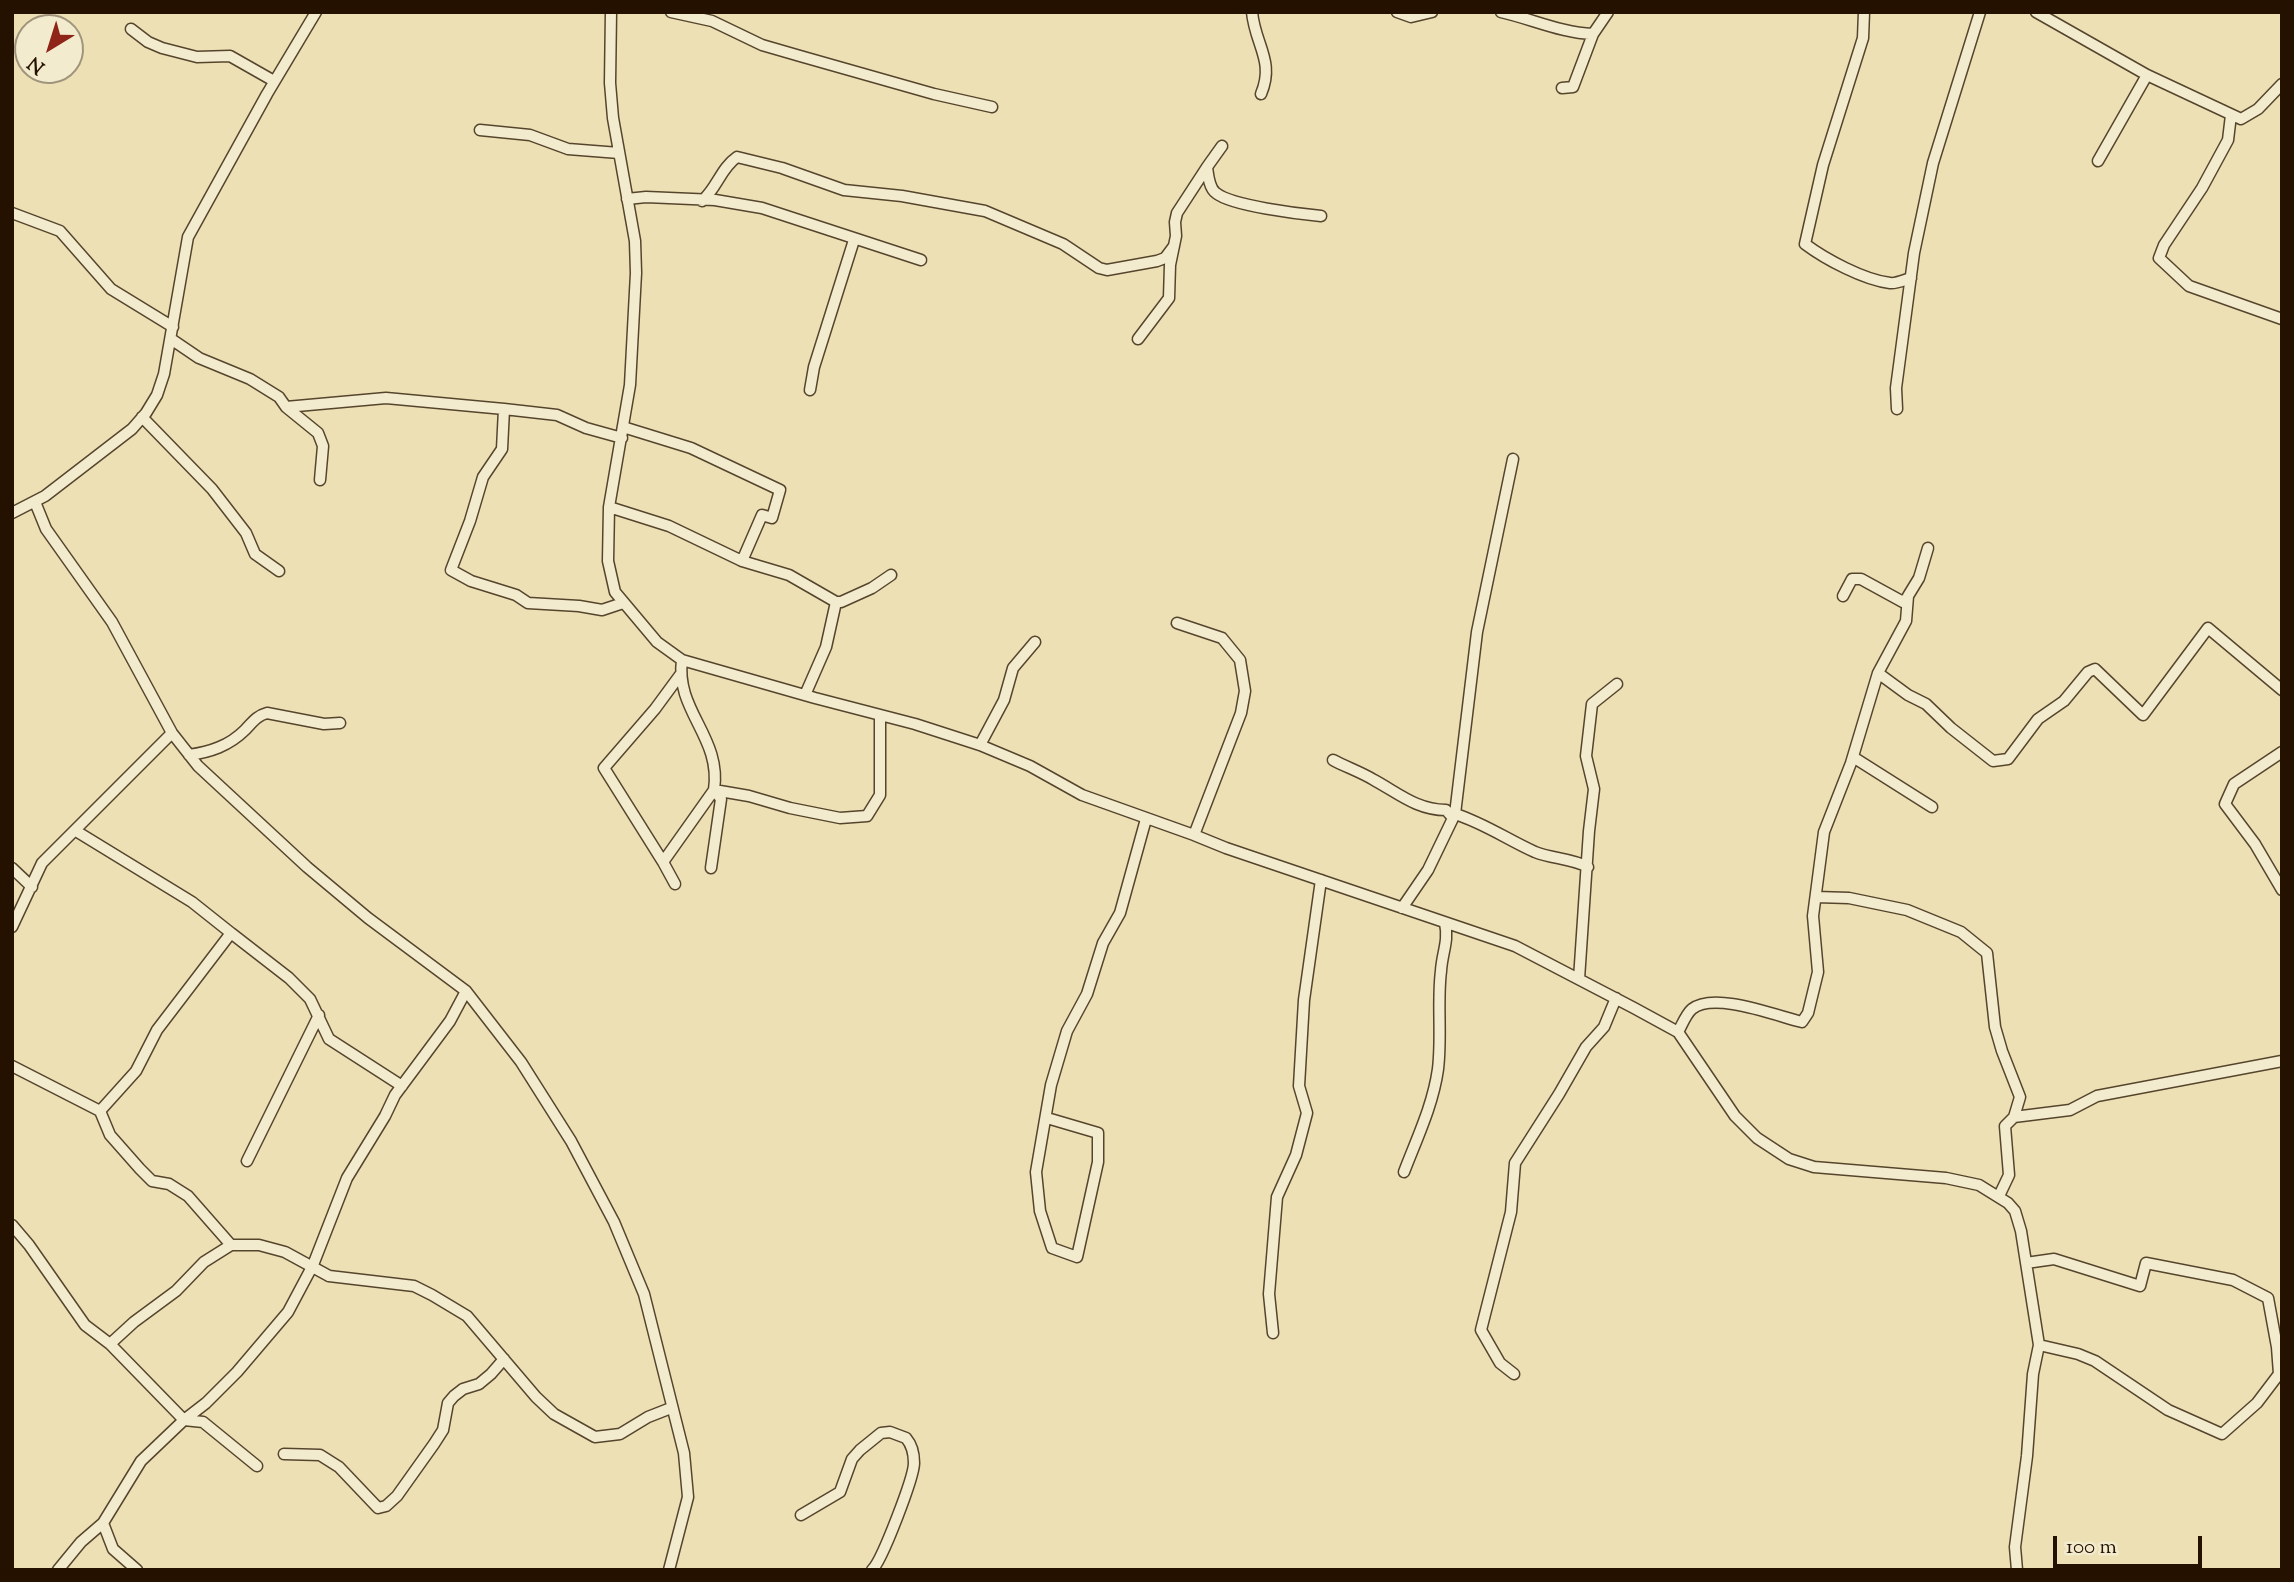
<!DOCTYPE html>
<style>
body{margin:0}
#map{position:relative;width:2294px;height:1582px;overflow:hidden;background:#ece0b4;font-family:"Sorts Mill Goudy",serif}
canvas{display:block}
.frame{position:absolute;inset:0;border:14px solid #241100;pointer-events:none}
.north{position:absolute;left:14px;top:14px;width:70px;height:70px;box-sizing:border-box;background:#f3ebce;border:2px solid #a0947c;border-radius:50%;rotate:218deg;font-size:19px;font-weight:700;line-height:28px;text-align:center;color:#241100}
.north::after{content:'';display:block;margin:auto;width:24px;height:32px;background:#8f2418;clip-path:polygon(50% 0,100% 100%,50% 72%,0 100%)}
.scale{position:absolute;left:2053px;top:1536px;width:149px;height:32px;box-sizing:border-box;border:4px solid #241100;border-top:0;padding-left:9px;font-size:21px;line-height:24px;white-space:nowrap;color:#241100;-webkit-text-stroke:5px #f3ebce;paint-order:stroke}
</style>
<div id="map">
<canvas width="2294" height="1582"></canvas>
<div class="frame"></div>
<div class="north">N</div>
<div class="scale">100 m</div>
</div>
<script>
const ctx = document.querySelector('canvas').getContext('2d');
ctx.lineJoin = 'round';
function trace(path, color, width, dash) {
  ctx.strokeStyle = color;
  ctx.lineWidth = width;
  ctx.lineCap = dash ? 'butt' : 'round';
  ctx.setLineDash(dash || []);
  ctx.stroke(path);
}
const street = new Path2D(`
 M611,12L610,83L613,118L635,241L636,273L630,385L609,507L608,561L615,592L657,642L682,660L815,698L915,724L980,745L1030,766L1082,795L1194,835L1226,848L1515,946L1634,1008L1678,1032L1735,1116L1757,1138L1789,1159L1814,1167L1946,1178L1979,1185L2008,1203L2015,1211L2021,1231L2039,1345L2033,1374L2027,1456L2015,1547L2017,1570
 M671,12L712,21L762,45L800,56L934,94L992,107
 M1252,12C1255,45 1275,61 1261,94
 M1397,12L1411,17L1432,12
 M1501,12C1532,19 1562,33 1593,34
 M1864,12L1863,38L1823,165L1805,244C1825,259 1864,280 1890,283C1896,284 1904,280 1911,278
 M2036,12L2147,75L2241,119L2258,109L2282,84
 M131,29L148,42L162,48L197,57L230,56L274,81
 M1562,88L1573,87L1593,34L1608,12
 M2231,115L2228,140L2202,188L2164,245L2159,258L2189,286L2282,319
 M480,130L530,135L568,149L619,153
 M1222,146L1207,167C1208,175 1209,188 1216,193C1232,206 1300,214 1321,216
 M2098,161L2147,75
 M627,199L646,197L715,200L762,208L921,260
 M702,201C717,188 721,168 737,157L782,168L844,190L902,196L985,211L1063,244L1099,268L1107,270L1157,261L1165,258L1174,246
 M12,213L60,231L111,289L173,327
 M171,339L199,358L250,379L279,397L286,407L318,433L323,446L320,480
 M1138,339L1169,298L1170,265L1176,236L1175,222L1177,213L1207,167
 M810,390L814,367L854,240
 M286,407L386,398L504,409
 M1897,409L1896,388L1914,253L1933,163L1980,12
 M142,417L212,489L246,533L255,554L279,571
 M623,427L691,448L780,490L772,518L762,515L742,561
 M622,438L586,428L557,415L504,409L502,449L483,477L470,521L451,570L471,581L516,595L528,603L579,606L602,610L623,603
 M35,502L46,529L112,622L172,733L198,766L307,867L368,918L466,991L521,1062L571,1141L614,1222L644,1294L684,1453L688,1497L669,1570
 M609,507L669,526L742,561L789,575L836,602H841L872,588L891,575
 M12,513L45,496L132,429L146,413L157,395L164,374L188,237L267,94L316,12
 M1843,596L1852,579H1861L1903,602L1908,597
 M1177,623L1222,638L1240,660L1245,691L1241,713L1194,835
 M682,660C675,711 722,737 714,790L721,799L711,868
 M1878,673L1908,695L1926,704L1951,728L1993,761L2008,759L2038,719L2064,701L2088,672L2095,669L2143,715L2208,628L2282,690
 M805,695L826,647L836,602
 M980,745L1004,700L1013,668L1035,642
 M2282,752L2234,784L2225,804L2255,844L2282,890
 M189,755C210,752 229,746 245,730C252,723 256,716 267,713L324,724L340,723
 M1853,757L1932,807
 M1333,760C1346,767 1361,772 1374,780C1398,793 1417,810 1446,810L1453,818
 M1455,814C1484,823 1508,840 1535,852C1553,859 1570,858 1588,867
 M76,831L192,902L231,933
 M663,862L604,768L655,709L680,675
 M12,868L32,887
 M675,884L663,862L714,790L749,796L790,808L840,818L867,816L880,795V715
 M1816,897L1849,898L1907,910L1961,932L1987,953L1995,1027L2002,1051L2020,1097L2014,1117L2005,1126L2009,1175L1999,1196
 M1402,908L1428,870L1455,814L1477,632L1513,459
 M12,927L42,863L172,733
 M1579,979L1589,831L1594,789L1586,756L1592,704L1617,684
 M1678,1032C1682,1025 1686,1014 1692,1009C1714,991 1777,1016 1802,1022L1808,1013L1818,972L1813,916L1824,832L1851,763L1878,673L1906,621L1908,596L1919,578L1928,548
 M12,1066L100,1111L136,1071L157,1030L231,933L289,978L310,999L329,1039L402,1086
 M100,1111L110,1135L140,1169L152,1181L169,1184L188,1196L231,1245
 M2014,1117L2070,1110L2097,1096L2282,1061
 M1047,1118L1098,1133V1162L1077,1257L1052,1248L1040,1211L1036,1172L1051,1085L1067,1031L1087,994L1103,943L1120,913L1146,819
 M247,1161L319,1015
 M1404,1172C1417,1138 1433,1105 1438,1069C1442,1036 1437,1002 1441,971C1442,953 1449,941 1445,923
 M12,1225L29,1245L85,1325L110,1344L184,1420L203,1422L257,1466
 M2026,1263L2054,1259L2140,1286L2146,1263L2233,1280L2268,1298L2277,1347L2279,1374L2257,1403L2222,1434L2168,1410L2095,1361L2078,1354L2039,1345
 M1273,1333L1269,1294L1277,1197L1296,1155L1307,1113L1299,1086L1304,1000L1321,880
 M110,1344L134,1322L176,1291L204,1262L231,1245H259L285,1252L329,1276L414,1286L432,1295L467,1316L536,1397L554,1414L595,1437L620,1434L648,1417L671,1408
 M1514,1374L1500,1363L1481,1330L1511,1212L1515,1163L1559,1094L1586,1047L1604,1027L1616,998
 M284,1454L320,1455L339,1467L378,1508L386,1506L397,1496L434,1444L443,1430L448,1403L454,1396L463,1389L479,1384L491,1374L504,1359
 M801,1515L840,1492L852,1459L860,1450L881,1433L890,1432L906,1438C912,1445 914,1454 914,1463C914,1477 882,1561 872,1570
 M103,1523L141,1461L184,1420L206,1403L237,1372L288,1312L313,1265L347,1178L385,1116L395,1095L450,1021L466,991
 M58,1570L81,1542L103,1523L113,1549L137,1570`);
trace(street, '#56452d', 13);
trace(street, '#f3ebce', 10);
</script>
